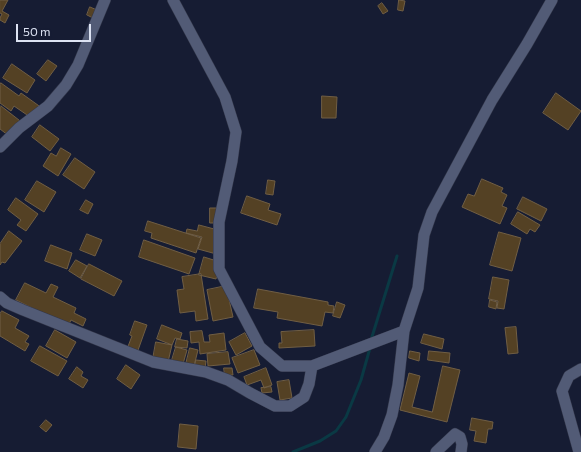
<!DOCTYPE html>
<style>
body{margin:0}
#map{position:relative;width:581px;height:452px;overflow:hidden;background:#161c33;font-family:Commissioner,sans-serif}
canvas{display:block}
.scale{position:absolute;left:16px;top:24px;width:75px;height:18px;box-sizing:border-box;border:2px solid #dde3f3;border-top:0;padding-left:5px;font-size:12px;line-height:14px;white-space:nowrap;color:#dde3f3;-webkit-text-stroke:3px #161c33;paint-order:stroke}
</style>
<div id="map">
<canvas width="581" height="452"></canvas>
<div class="scale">50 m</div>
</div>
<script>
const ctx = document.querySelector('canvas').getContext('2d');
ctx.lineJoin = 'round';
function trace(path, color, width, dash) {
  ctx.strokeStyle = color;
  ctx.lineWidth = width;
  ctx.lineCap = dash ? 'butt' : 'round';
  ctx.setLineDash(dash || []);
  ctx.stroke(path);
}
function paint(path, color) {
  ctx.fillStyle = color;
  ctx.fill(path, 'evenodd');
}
trace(new Path2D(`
 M371,340L397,256
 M293,452L320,441L336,431L346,417L361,380L370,348`), '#0a3944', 3);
const building = new Path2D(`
 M0,0H8L2,11L9,15L5,23L0,20V18L2,14L0,13Z
 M399,0L405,1L403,11L398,10Z
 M382,3L388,11L383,14L378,6Z
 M90,7L97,10L93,18L87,15Z
 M48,60L57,66L46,81L37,74Z
 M12,64L35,80L27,93L3,78Z
 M1,83L19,96L21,93L42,108L33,119L14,106L11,111L0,103V85Z
 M556,93L581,111L568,130L543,113Z
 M322,96L337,97L336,118H322Z
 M1,106L24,124L13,139L0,129V107Z
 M40,125L59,139L50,151L32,137Z
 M61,148L71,154L58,176L43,166L51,153L56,156Z
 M75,158L95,172L84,189L63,175Z
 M482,179L503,188L501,192L507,195L502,206L507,208L500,224L462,207L468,194L474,196Z
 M268,180L275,181L273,195L266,194Z
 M37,181L56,192L44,212L25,200Z
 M247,196L270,204L268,210L281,214L277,225L241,213Z
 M523,197L547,209L541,221L517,209Z
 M16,198L38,214L26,231L17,225L21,220L8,210Z
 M86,200L93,204L88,214L80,210Z
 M210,208H217V223H210Z
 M518,212L540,225L535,232L530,229L527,234L511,224Z
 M148,221L201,238L196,253L151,238L152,233L145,231Z
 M199,225L218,230L220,255L198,249L202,237L186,233L187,229L197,231Z
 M9,231L22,241L5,263L2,262L0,265V244Z
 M499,232L521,238L512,271L490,265Z
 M87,234L102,240L95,256L80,250Z
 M144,240L195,258L189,274L139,257Z
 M51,245L72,253L67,269L45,261Z
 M204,257L220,262L216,279L199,275Z
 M76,260L87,266L80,278L69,271Z
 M89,264L122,281L114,296L81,279Z
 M201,274L208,319L196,321L195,311L180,313L177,290L184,289L182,277Z
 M493,277L509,280L504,309L497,308L498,301L489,299Z
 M25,283L46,293L51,284L58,287L53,297L76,308L74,313L86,319L83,326L71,320L68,326L16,300Z
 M226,286L233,317L213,321L207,290Z
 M258,289L328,302V305L334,306L333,313L325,312L322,326L277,318L278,312L254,308Z
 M490,300L497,302L496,309L489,307Z
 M337,302L345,305L340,318L333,316Z
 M2,311L19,320L15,328L29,336L25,342L29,344L25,351L0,336V314Z
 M135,321L147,325L137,353L127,349L132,336L130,335Z
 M162,325L182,333L180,339L175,338L172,345L157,339Z
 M516,327L518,353L508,354L505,328Z
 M55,330L76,342L67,358L46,346Z
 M314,330L315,346L279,348V343H282L281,332Z
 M202,331L204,342H210L209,335L224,333L226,350L200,354L199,342L191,343L190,332Z
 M245,333L252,346L236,355L229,342Z
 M424,334L444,339L442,349L421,343Z
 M177,339L188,341L187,348L175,347Z
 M156,342L172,345L168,362L153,359Z
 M40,346L67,361L58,376L31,361Z
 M176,347L187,350L183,364L172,360Z
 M190,348L198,350L194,366L186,364Z
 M254,350L260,365L238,373L232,358Z
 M410,351L420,353L419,361L409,358Z
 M429,351L450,353L449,363L428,360Z
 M228,352L230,364L208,366L207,354Z
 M196,360L206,361L205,369L195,368Z
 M126,365L140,375L131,389L117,379Z
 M443,366L460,370L447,422L400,410L409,373L420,376L412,407L432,412Z
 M77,367L83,372L81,376L88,380L83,388L69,379Z
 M224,368H232L233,375H225Z
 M266,368L272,385L264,388L261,380L247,385L244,377Z
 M289,380L292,398L280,400L277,382Z
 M271,387L272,392L262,393L261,388Z
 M472,418L493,422L492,429H488L486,443L474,441L476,431L470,430Z
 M46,420L52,425L46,432L40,427Z
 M180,424L198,426L196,449L178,447Z`);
paint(building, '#544124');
trace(building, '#705e44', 1);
const street = new Path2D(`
 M173,0L225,97L236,132L232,161L219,222V269L260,347L282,366H312L404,331
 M0,147L19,128L48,106L66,85L78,65L105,0
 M0,297L7,303L23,310L153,362L206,372L228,380L250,393L275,406H290L304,397L309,384L312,366
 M375,452L384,437L392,415L398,385L404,331L418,288L424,235L432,212L492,100L527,44L552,0
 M436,452L455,434L460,437L462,444L461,452
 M579,452L562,391L569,376L581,369`);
trace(street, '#33374a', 12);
trace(street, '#525b76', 11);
</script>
